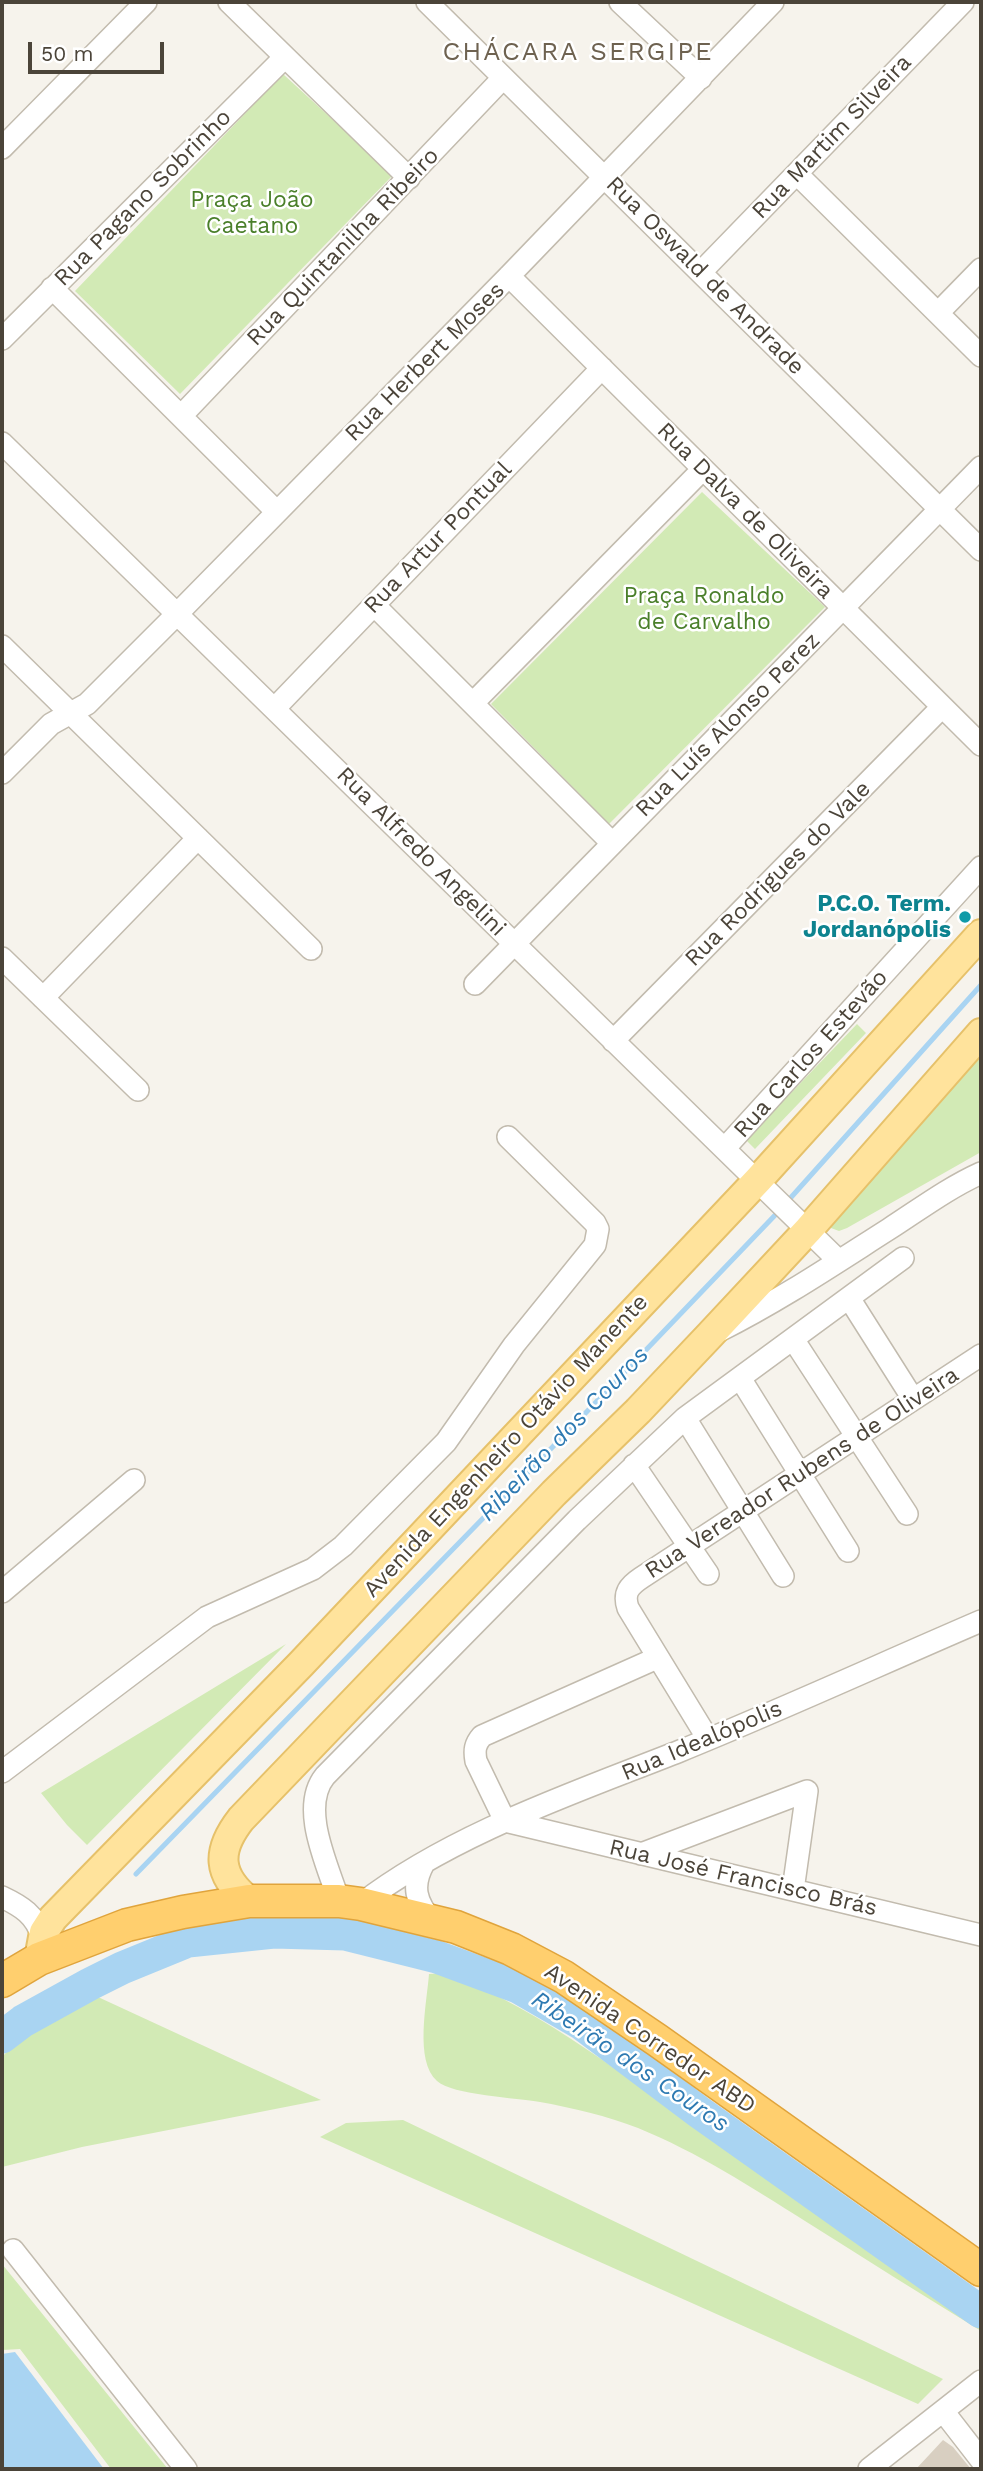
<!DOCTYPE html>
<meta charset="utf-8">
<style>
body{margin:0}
#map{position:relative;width:983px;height:2471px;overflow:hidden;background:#f6f3ec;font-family:"Work Sans",sans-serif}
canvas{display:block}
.frame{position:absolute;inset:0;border:4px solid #4b4439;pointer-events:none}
.scale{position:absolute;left:28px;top:42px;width:136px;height:32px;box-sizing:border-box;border:4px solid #4b4439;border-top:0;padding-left:9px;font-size:21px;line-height:24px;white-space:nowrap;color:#4b4439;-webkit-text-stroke:5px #fff;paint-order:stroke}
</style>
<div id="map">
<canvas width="983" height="2471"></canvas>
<div class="frame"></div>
<div class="scale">50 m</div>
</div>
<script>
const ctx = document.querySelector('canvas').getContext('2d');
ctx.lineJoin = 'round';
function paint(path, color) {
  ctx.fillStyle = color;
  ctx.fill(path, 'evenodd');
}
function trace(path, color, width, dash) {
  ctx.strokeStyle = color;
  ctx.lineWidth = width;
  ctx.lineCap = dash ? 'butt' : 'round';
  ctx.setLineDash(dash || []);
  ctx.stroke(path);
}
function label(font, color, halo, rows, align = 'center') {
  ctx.font = font + ' "Work Sans",sans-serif';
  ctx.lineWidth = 5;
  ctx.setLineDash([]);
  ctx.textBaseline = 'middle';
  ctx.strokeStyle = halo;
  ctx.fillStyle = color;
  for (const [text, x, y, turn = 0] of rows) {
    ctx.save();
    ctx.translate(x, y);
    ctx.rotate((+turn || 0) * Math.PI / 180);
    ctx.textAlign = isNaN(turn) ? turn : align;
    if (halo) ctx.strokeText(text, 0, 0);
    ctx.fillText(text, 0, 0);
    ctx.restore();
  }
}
paint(new Path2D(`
 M283,74L393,175L180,394L75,291Z
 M702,492L825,607L609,824L491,704Z
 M857,1024L866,1033L755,1149L746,1140Z
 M981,1052V1152L847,1228L839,1231L831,1228L830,1215Z
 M286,1644L87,1845L67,1825L41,1793Z
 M446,1973C547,2012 629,2080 716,2142C803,2203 893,2261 981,2319V2331C922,2295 864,2258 805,2221C751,2187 697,2152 638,2128C607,2116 573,2108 540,2102C518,2098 452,2095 437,2081C414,2061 427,2002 429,1974Z
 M98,1997L321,2100L82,2147L2,2167V2057L21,2037Z
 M403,2120L943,2379L918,2404L320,2137L346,2123Z
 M2,2264L168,2469H111L20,2349L2,2350Z`), '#d2eab5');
paint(new Path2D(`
 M15,2352L104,2469H2V2354Z`), '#a9d4f2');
trace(new Path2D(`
 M786,1203L981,985
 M136,1874L575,1424L780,1210`), '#a9d4f2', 5);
trace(new Path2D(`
 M2,2037L23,2021L90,1984L122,1968L188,1941L274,1932L345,1934L437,1957L518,1987L582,2024L699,2112L981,2312`), '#a9d4f2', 33);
paint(new Path2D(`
 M943,2440L953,2447L971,2469H916Z`), '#d8cfc1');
const minor = new Path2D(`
 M229,2L409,178
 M427,2L981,550
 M620,2L701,78
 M2,148L146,2
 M797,174L981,356
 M701,272L963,2
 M509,276L981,745
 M52,288L277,512
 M938,313L981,269
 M2,339L285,57
 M182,415L503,78
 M2,443L839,1261
 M374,605L612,843
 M2,646L311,949
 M473,703L703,469
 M275,708L602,368
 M2,773L51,724L87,704L177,614L509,276L773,2
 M2,958L138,1090
 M475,984L981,467
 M43,998L198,838
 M613,1041L942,707
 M725,1148L981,867
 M849,1298L913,1399
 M719,1331C779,1301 834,1264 889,1229C920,1209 948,1188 981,1173
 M793,1339L907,1514
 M740,1378L848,1551
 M685,1418L783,1576
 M634,1465L708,1574
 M2,1592L134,1480
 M657,1658L482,1736C475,1744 474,1750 476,1761L505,1821L981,1935
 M708,1739L628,1608C623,1593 629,1586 641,1578L981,1355
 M2,1772L207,1617L313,1569L343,1546L446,1442L514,1345L595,1245L598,1229L595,1223L508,1137
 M641,1854L807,1791L793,1890
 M424,1863C411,1886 416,1902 432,1921
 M2,1897C21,1906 36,1915 42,1937
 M339,1901C328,1866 299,1808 325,1776L577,1520L685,1418L903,1258
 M361,1904C452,1834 574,1793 680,1751C781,1710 881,1664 981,1621
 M13,2250L186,2469
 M943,2411L981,2460
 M869,2469L981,2381`);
const major = new Path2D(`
 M249,1901C217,1875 216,1851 241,1819L554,1493L638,1411L710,1335L808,1230L981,1033
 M39,1959L44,1932L53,1918L301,1664L758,1180L981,934`);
const highway = new Path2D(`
 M2,1981L39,1959L127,1925L183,1912L249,1901H339L361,1904L456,1927L511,1949L564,1977L657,2040L981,2270`);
trace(minor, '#c2bbae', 24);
trace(major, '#e6c16a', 32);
trace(highway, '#e0a43c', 35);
trace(minor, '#fff', 21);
trace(major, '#ffe39c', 28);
trace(highway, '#ffcf6e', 32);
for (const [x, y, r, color] of [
 [965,917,7,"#0f9aa8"]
]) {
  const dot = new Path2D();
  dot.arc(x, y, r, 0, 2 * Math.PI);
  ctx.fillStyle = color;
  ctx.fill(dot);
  trace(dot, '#fff', 2.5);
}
label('23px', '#4b4439', '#fff', [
 ["Rua Martim Silveira",832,137,-46],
 ["Rua Pagano Sobrinho",143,198,-45],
 ["Rua Quintanilha Ribeiro",343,247,-46],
 ["Rua Oswald de Andrade",705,276,45],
 ["Rua Herbert Moses",425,362,-45],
 ["Rua Dalva de Oliveira",745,511,45],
 ["Rua Artur Pontual",438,538,-46],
 ["Rua Luís Alonso Perez",728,725,-45],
 ["Rua Alfredo Angelini",421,852,45],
 ["Rua Rodrigues do Vale",778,874,-45],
 ["Rua Carlos Estevão",811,1054,-48],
 ["Avenida Engenheiro Otávio Manente",506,1446,-47],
 ["Rua Vereador Rubens de Oliveira",802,1473,-33],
 ["Rua Idealópolis",702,1741,-23],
 ["Rua José Francisco Brás",743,1878,13],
 ["Avenida Corredor ABD",650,2039,34]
]);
label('23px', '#4a7f2a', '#fff', [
 ["Praça João",252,200],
 ["Caetano",252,226],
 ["Praça Ronaldo",704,596],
 ["de Carvalho",704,622]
]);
label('bold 23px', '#0d838f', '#fff', [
 ["P.C.O. Term.",951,904],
 ["Jordanópolis",951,930]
], 'right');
label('italic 24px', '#2e7ab2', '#fff', [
 ["Ribeirão dos Couros",564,1434,-46],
 ["Ribeirão dos Couros",630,2062,34]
]);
ctx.letterSpacing = '2px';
label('26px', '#6e6250', '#fff', [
 ["CHÁCARA SERGIPE",578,52]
]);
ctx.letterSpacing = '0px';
</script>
